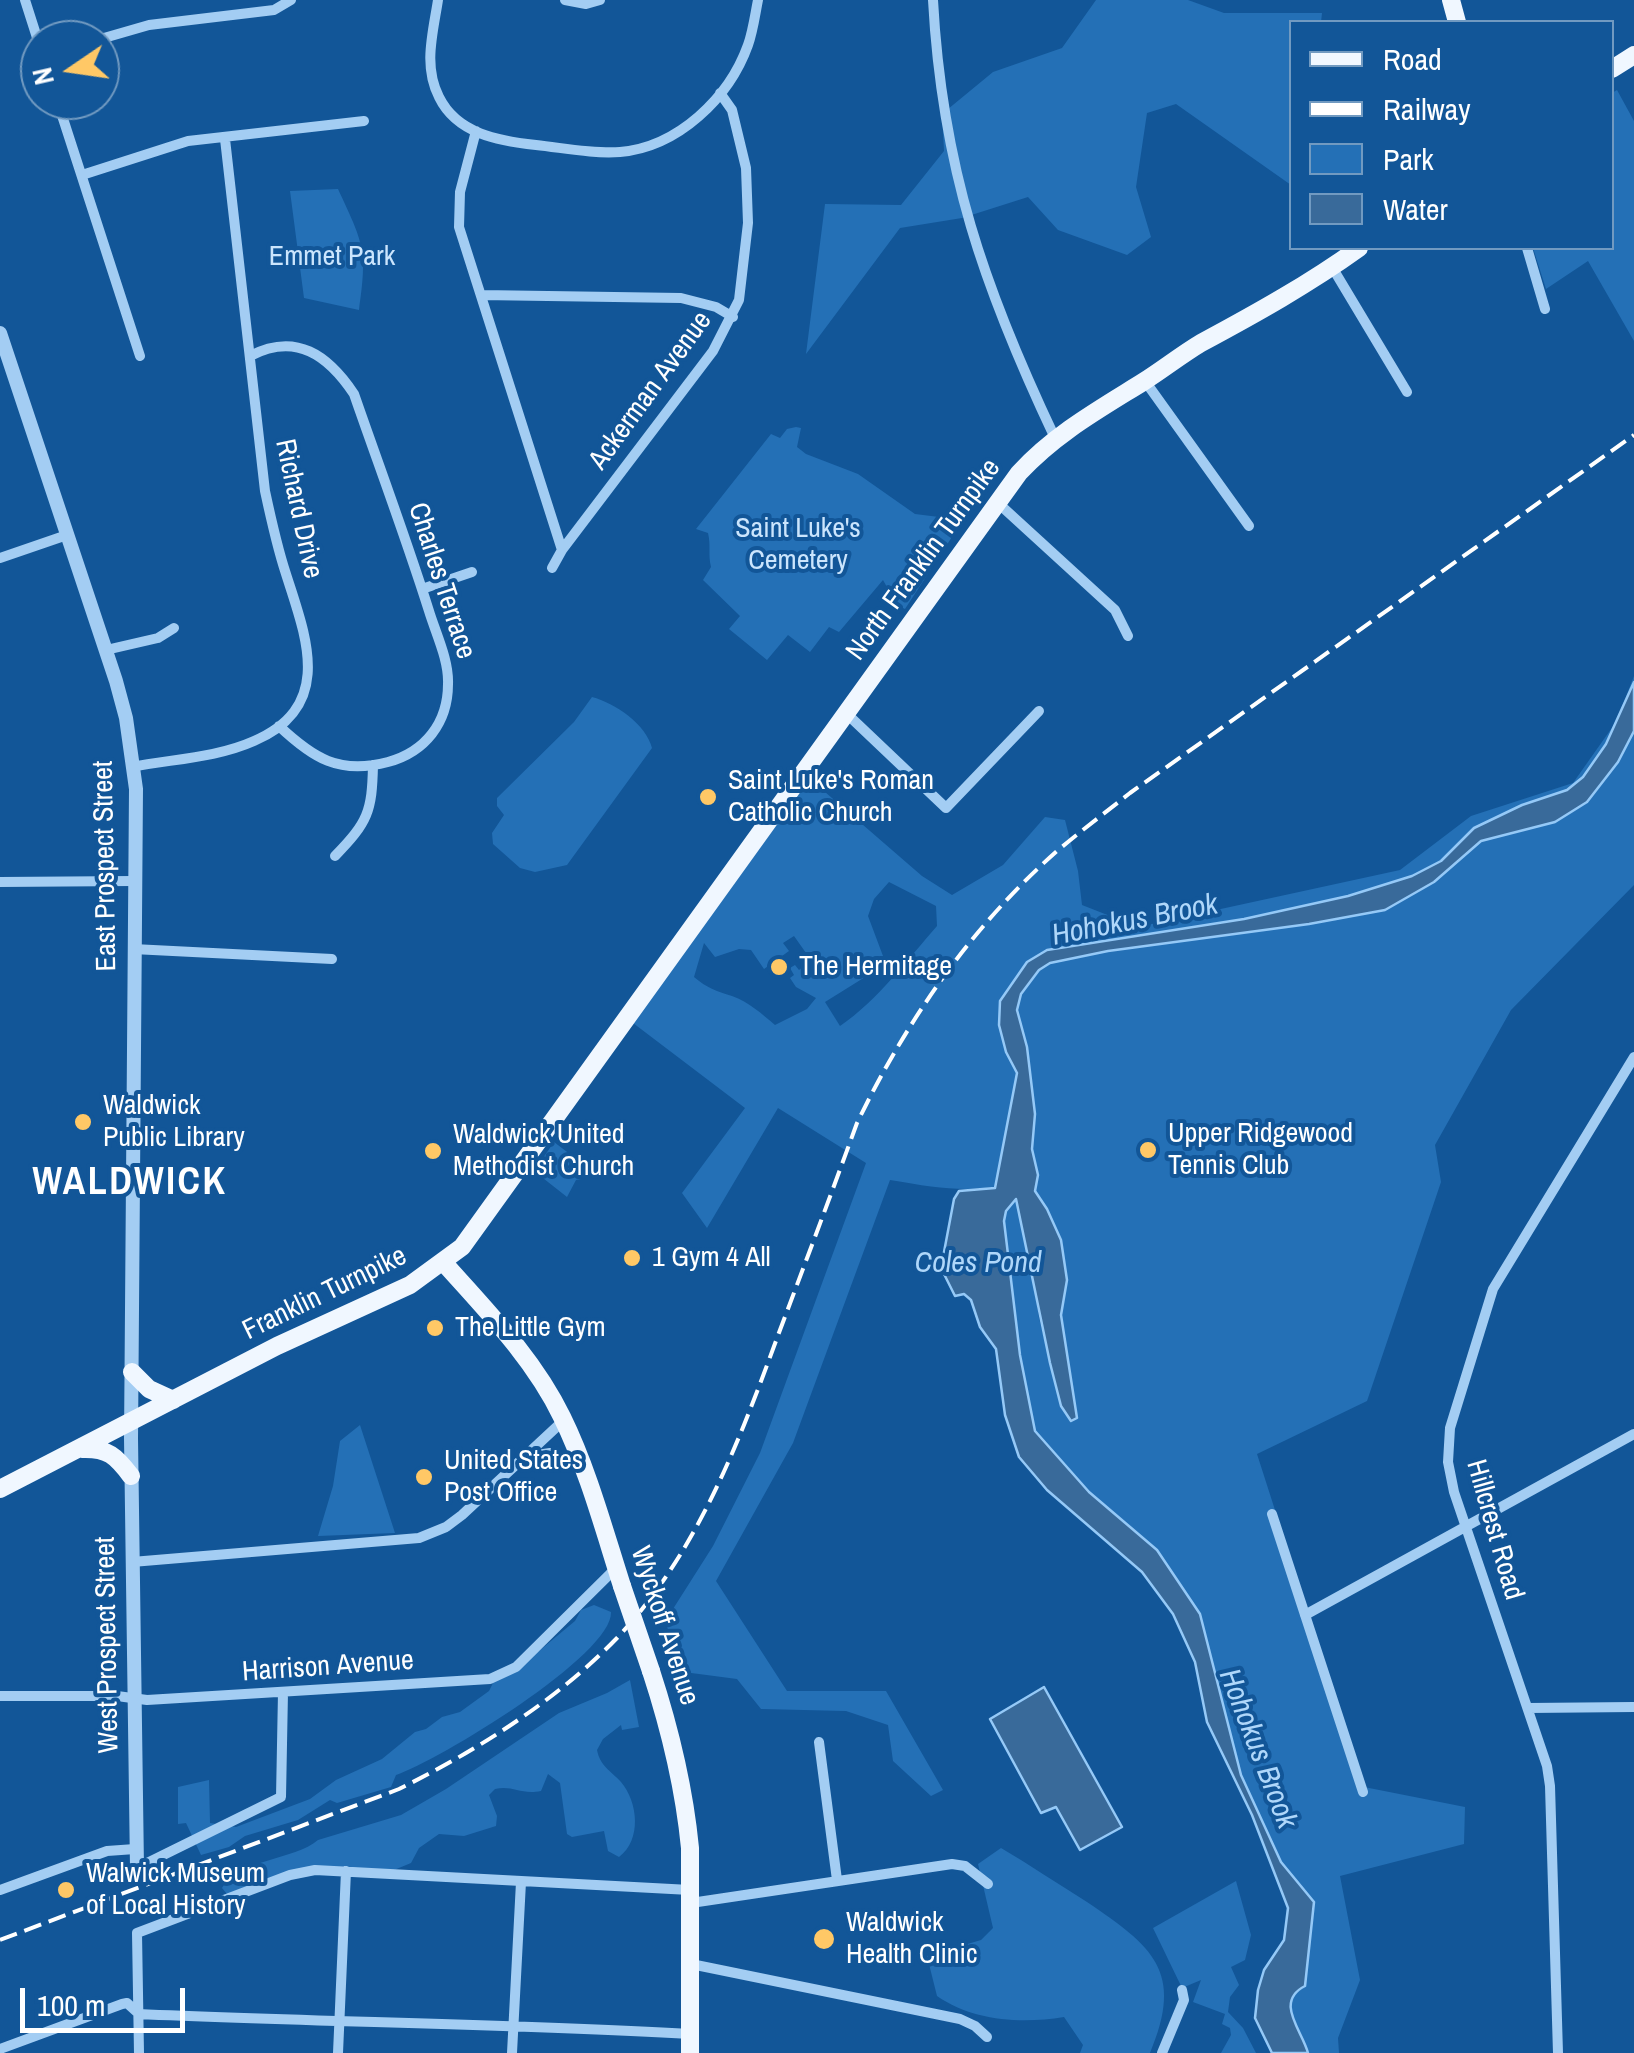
<!DOCTYPE html>
<style>
body{margin:0}
#map{position:relative;width:1634px;height:2053px;overflow:hidden;background:#125698;font-family:"Archivo Narrow",sans-serif}
canvas{display:block}
.legend{position:absolute;left:1289px;top:20px;width:325px;height:230px;box-sizing:border-box;background:#125698;border:2px solid #719ac1;margin:0;padding:12px 18px;list-style:none;font-size:30px;color:#fff}
.legend li{display:flex;align-items:center;gap:20px;height:50px}
.legend b{width:50px;border:2px solid #719ac1}
.north{position:absolute;left:20px;top:20px;width:100px;height:100px;box-sizing:border-box;background:#125698;border:2px solid #719ac1;border-radius:50%;rotate:257deg;font-size:28px;font-weight:700;line-height:40px;text-align:center;color:#fff}
.north::after{content:'';display:block;margin:auto;width:35px;height:45px;background:#ffc866;clip-path:polygon(50% 0,100% 100%,50% 72%,0 100%)}
.scale{position:absolute;left:20px;top:1988px;width:165px;height:45px;box-sizing:border-box;border:5px solid #fff;border-top:0;padding-left:12px;font-size:30px;line-height:35px;white-space:nowrap;color:#fff;-webkit-text-stroke:8px #125698;paint-order:stroke}
</style>
<div id="map">
<canvas width="1634" height="2053"></canvas>
<ul class="legend">
<li><b style="height:12px;background:#f0f7ff"></b>Road</li>
<li><b style="height:12px;background:#fff"></b>Railway</li>
<li><b style="height:28px;background:#2470b6"></b>Park</li>
<li><b style="height:28px;background:#396a9a"></b>Water</li>
</ul>
<div class="north">N</div>
<div class="scale">100 m</div>
</div>
<script>
const ctx = document.querySelector('canvas').getContext('2d');
ctx.lineJoin = 'round';
function paint(path, color) {
  ctx.fillStyle = color;
  ctx.fill(path, 'evenodd');
}
function trace(path, color, width, dash) {
  ctx.strokeStyle = color;
  ctx.lineWidth = width;
  ctx.lineCap = dash ? 'butt' : 'round';
  ctx.setLineDash(dash || []);
  ctx.stroke(path);
}
function label(font, color, halo, rows, align = 'center') {
  ctx.font = font + ' "Archivo Narrow",sans-serif';
  ctx.lineWidth = 8;
  ctx.setLineDash([]);
  ctx.textBaseline = 'middle';
  ctx.strokeStyle = halo;
  ctx.fillStyle = color;
  for (const [text, x, y, turn = 0] of rows) {
    ctx.save();
    ctx.translate(x, y);
    ctx.rotate((+turn || 0) * Math.PI / 180);
    ctx.textAlign = isNaN(turn) ? turn : align;
    if (halo) ctx.strokeText(text, 0, 0);
    ctx.fillText(text, 0, 0);
    ctx.restore();
  }
}
paint(new Path2D(`
 M1096,0H1188L1224,13H1322L1321,22H1292L1291,185L1176,104L1147,113L1136,187L1151,237L1127,255L1058,230L1028,197L962,218L900,228L806,354L825,204L901,205L944,151L942,114L993,72L1062,48Z
 M1617,90L1634,121V341L1588,261L1546,289L1533,248H1612V93Z
 M338,189C363,243 368,249 359,310L304,298L290,191Z
 M796,427L801,428L797,447L806,454L858,474L915,514L963,520L905,609L897,605L883,580L839,632L829,627L810,652L788,635L767,660L729,629L740,616L703,580L711,567C708,555 711,545 708,533L696,529L771,434L780,438L787,429Z
 M1634,676V885L1511,1010L1435,1145L1441,1182L1367,1401L1257,1454L1364,1787L1465,1807L1464,1844L1340,1876L1360,1980L1338,2038L1339,2053H1308L1291,2015L1290,1999L1305,1986L1314,1902L1281,1862L1241,1775L1200,1614L1157,1550L1089,1492L1035,1431L1020,1355L1004,1221L1006,1211L1016,1199L1031,1260L1039,1318L1061,1406L1076,1417L1061,1315L1067,1280L1061,1240L1047,1209L1035,1191L1037,1177C979,1195 949,1190 890,1180L793,1443L716,1581L787,1691H886L943,1790L931,1796L893,1761L888,1725L846,1711L761,1709L737,1679L676,1671L666,1620L713,1546L760,1453L866,1163L778,1108L707,1228L682,1193L745,1108L633,1023L810,779L922,876L952,895L1003,865L1045,817L1065,820L1078,871L1082,905L1138,927L1400,870L1471,816L1573,783L1616,722ZM889,882L936,906L937,926C907,960 878,1000 840,1026L825,1002L886,964L868,916L874,899ZM794,936L811,960L799,970L795,965L790,968L794,975L790,978L796,987L816,998L807,1009L775,1025C762,1014 749,1002 732,996C716,991 707,988 694,977L704,943L715,957L739,949L751,950L764,969L789,951L783,943Z
 M592,697C615,703 646,724 652,748L567,865L535,872L520,868L493,844L492,833L504,815L497,806V798L574,722Z
 M554,1142L575,1158L567,1167L581,1179L576,1180L567,1197L534,1171Z
 M360,1425L395,1533L318,1536L333,1486L340,1441Z
 M594,1605L611,1612C613,1655 438,1761 396,1775L391,1787L337,1803L330,1800L298,1820L245,1836L229,1847L201,1855L186,1823L178,1824V1787L209,1780L210,1823L236,1827L310,1799L336,1780L382,1759L415,1732L426,1729L442,1717L460,1712L489,1691L494,1681L516,1662L539,1651L575,1621L581,1610Z
 M630,1680L639,1727L622,1730L621,1725L603,1739L597,1750C600,1766 610,1770 621,1782C638,1802 642,1840 619,1857L608,1851L604,1831L572,1837L567,1834L560,1783L548,1774L541,1791C520,1795 513,1785 495,1789L489,1795L497,1816L496,1826L464,1836L439,1834L419,1848L411,1863L394,1870L332,1867L227,1894L222,1888C236,1860 295,1860 318,1840L401,1815L446,1789L559,1713L607,1693Z
 M1001,1848C1030,1865 1058,1884 1087,1902C1152,1946 1185,1971 1150,2053H1080L1083,2045L1064,2017C1021,2024 973,2021 937,1996L927,1956L981,1940L993,1928L978,1864Z
 M1236,1881L1251,1935L1245,1960L1231,1967L1239,1985L1230,1997L1228,2012L1243,2028L1256,2053H1221L1231,2035L1230,2028L1222,2024L1225,2014L1193,2002L1201,1980L1182,1988L1153,1928Z`), '#2470b6');
const water = new Path2D(`
 M1634,682V731L1618,762L1587,802L1555,822L1481,841L1434,882L1385,910L1309,924L1108,951L1050,963L1039,970L1021,994L1017,1010L1027,1047L1035,1114L1032,1149L1038,1175L1035,1191L1047,1209L1061,1240L1067,1280L1061,1315L1077,1418L1071,1421L1061,1406L1050,1363L1016,1199L1006,1211L1004,1221L1020,1355L1035,1431L1089,1492L1157,1550L1200,1614L1241,1775L1281,1862L1314,1902L1305,1986C1274,2002 1302,2030 1308,2053H1272L1255,2018L1258,1990L1264,1970L1284,1940L1288,1908L1252,1815L1207,1722L1195,1662L1173,1614L1142,1572L1047,1490L1019,1457L1005,1415L996,1349L980,1327L971,1300L964,1294L955,1296L941,1268L954,1199L959,1191L995,1188L1017,1073L1006,1052L999,1025L1000,1001L1027,962L1047,950L1244,919L1348,896L1412,876L1441,861L1474,828L1522,805L1567,790L1583,777L1606,744Z
 M1044,1687L1122,1827L1080,1850L1056,1807L1041,1813L990,1719Z`);
paint(water, '#396a9a');
trace(water, '#95c9f7', 2.5);
trace(new Path2D(`
 M25,0L40,47
 M438,0C433,33 423,66 439,97C457,134 499,141 536,145C564,148 593,154 620,152C678,147 729,98 748,45C753,31 755,15 758,0
 M565,0L586,4L600,0
 M933,0C942,168 984,288 1055,438
 M97,40L149,25L274,10L291,0
 M57,100L140,356
 M476,131L460,192L459,227L562,550
 M82,175L188,141L364,121
 M1527,248L1545,309
 M1332,267L1407,392
 M481,295L681,298L716,307L733,317
 M250,356C296,332 328,355 354,394C379,466 406,538 429,611C436,634 449,660 448,684C448,723 425,752 388,762C339,775 313,758 279,726
 M1145,381L1249,526
 M998,503L1115,610L1128,636
 M0,558L67,535
 M552,568L562,550L713,351L739,300L748,223L746,168L732,110L720,93
 M422,589L472,572
 M106,650L158,638L174,628
 M847,714L946,808L1039,711
 M132,767C172,759 216,758 254,741C335,706 306,637 286,574C277,547 271,519 265,491L225,139
 M335,856C368,822 372,812 373,765
 M0,882L133,881
 M133,949L332,959
 M531,1456L550,1453L583,1469
 M1272,1514L1363,1792
 M132,1562L419,1538L446,1527L462,1515L564,1420
 M1305,1615L1634,1434
 M0,1696H117L147,1700L490,1679L516,1667L616,1568
 M1528,1708L1634,1707
 M819,1742L837,1880
 M137,1868L281,1797L283,1692
 M0,1890L107,1851L135,1849
 M691,1903L952,1864L965,1866L988,1884
 M691,1964L960,2019L975,2026L987,2037
 M138,2014C322,2022 506,2024 690,2034
 M0,2049L122,2004L127,2003L138,2013
 M139,2053L137,1933L290,1875L315,1870L690,1890
 M338,2053L346,1871
 M512,2053L521,1882
 M1162,2053L1184,2000L1182,1990
 M1558,2053L1550,1786L1547,1766L1454,1492L1448,1462L1450,1428L1493,1289L1634,1057`), '#a3cdf3', 10);
trace(new Path2D(`
 M0,333L116,681L126,718L136,789L131,1438L137,1868`), '#a3cdf3', 14);
trace(new Path2D(`
 M1451,0L1457,22
 M1612,69L1634,55
 M444,1263C487,1311 534,1359 562,1417C588,1470 604,1530 622,1586
 M132,1372L149,1389L173,1400
 M82,1449C108,1448 116,1456 131,1476
 M0,1489L277,1346L410,1285L462,1247L1019,473C1055,434 1098,410 1143,382C1162,370 1181,355 1201,343C1255,314 1309,284 1359,248
 M651,1671C670,1729 684,1786 690,1848V2053`), '#f0f7ff', 18);
trace(new Path2D(`
 M0,1940L399,1789C476,1751 556,1701 617,1638C699,1551 740,1439 780,1330C806,1261 832,1192 857,1123C907,1020 971,927 1057,851C1081,831 1106,812 1130,793L1634,435`), '#fff', 4, [18, 8]);
trace(new Path2D(`
 M622,1586L651,1671`), '#f0f7ff', 18);
for (const [x, y, r, color] of [
 [708,797,10,"#ffc866"],
 [779,967,10,"#ffc866"],
 [83,1122,10,"#ffc866"],
 [1148,1150,10,"#ffc866"],
 [433,1151,10,"#ffc866"],
 [632,1258,10,"#ffc866"],
 [435,1328,10,"#ffc866"],
 [424,1477,10,"#ffc866"],
 [66,1890,10,"#ffc866"],
 [824,1939,12,"#ffc866"]
]) {
  const dot = new Path2D();
  dot.arc(x, y, r, 0, 2 * Math.PI);
  ctx.fillStyle = color;
  ctx.fill(dot);
  trace(dot, '#125698', 4);
}
label('28px', '#cbe5fd', '#125698', [
 ["Emmet Park",332,257],
 ["Saint Luke's",798,529],
 ["Cemetery",798,561]
]);
label('28px', '#fff', '#125698', [
 ["Ackerman Avenue",651,391,-54],
 ["Richard Drive",298,509,78],
 ["North Franklin Turnpike",924,560,-54],
 ["Charles Terrace",441,581,72],
 ["East Prospect Street",106,866,-91],
 ["Franklin Turnpike",325,1294,-26],
 ["Hillcrest Road",1494,1530,74],
 ["Wyckoff Avenue",664,1626,72],
 ["West Prospect Street",108,1645,-91],
 ["Harrison Avenue",328,1667,-4]
]);
label('28px', '#fff', '#125698', [
 ["Saint Luke's Roman",728,781],
 ["Catholic Church",728,813],
 ["The Hermitage",799,967],
 ["Waldwick",103,1106],
 ["Public Library",103,1138],
 ["Upper Ridgewood",1168,1134],
 ["Tennis Club",1168,1166],
 ["Waldwick United",453,1135],
 ["Methodist Church",453,1167],
 ["1 Gym 4 All",652,1258],
 ["The Little Gym",455,1328],
 ["United States",444,1461],
 ["Post Office",444,1493],
 ["Walwick Museum",86,1874],
 ["of Local History",86,1906],
 ["Waldwick",846,1923],
 ["Health Clinic",846,1955]
], 'left');
label('italic 30px', '#afd7fa', '#125698', [
 ["Hohokus Brook",1135,921,-11],
 ["Coles Pond",978,1264],
 ["Hohokus Brook",1257,1749,69]
]);
ctx.letterSpacing = '2.5px';
label('bold 38px', '#fff', '#125698', [
 ["WALDWICK",130,1184]
]);
ctx.letterSpacing = '0px';
</script>
